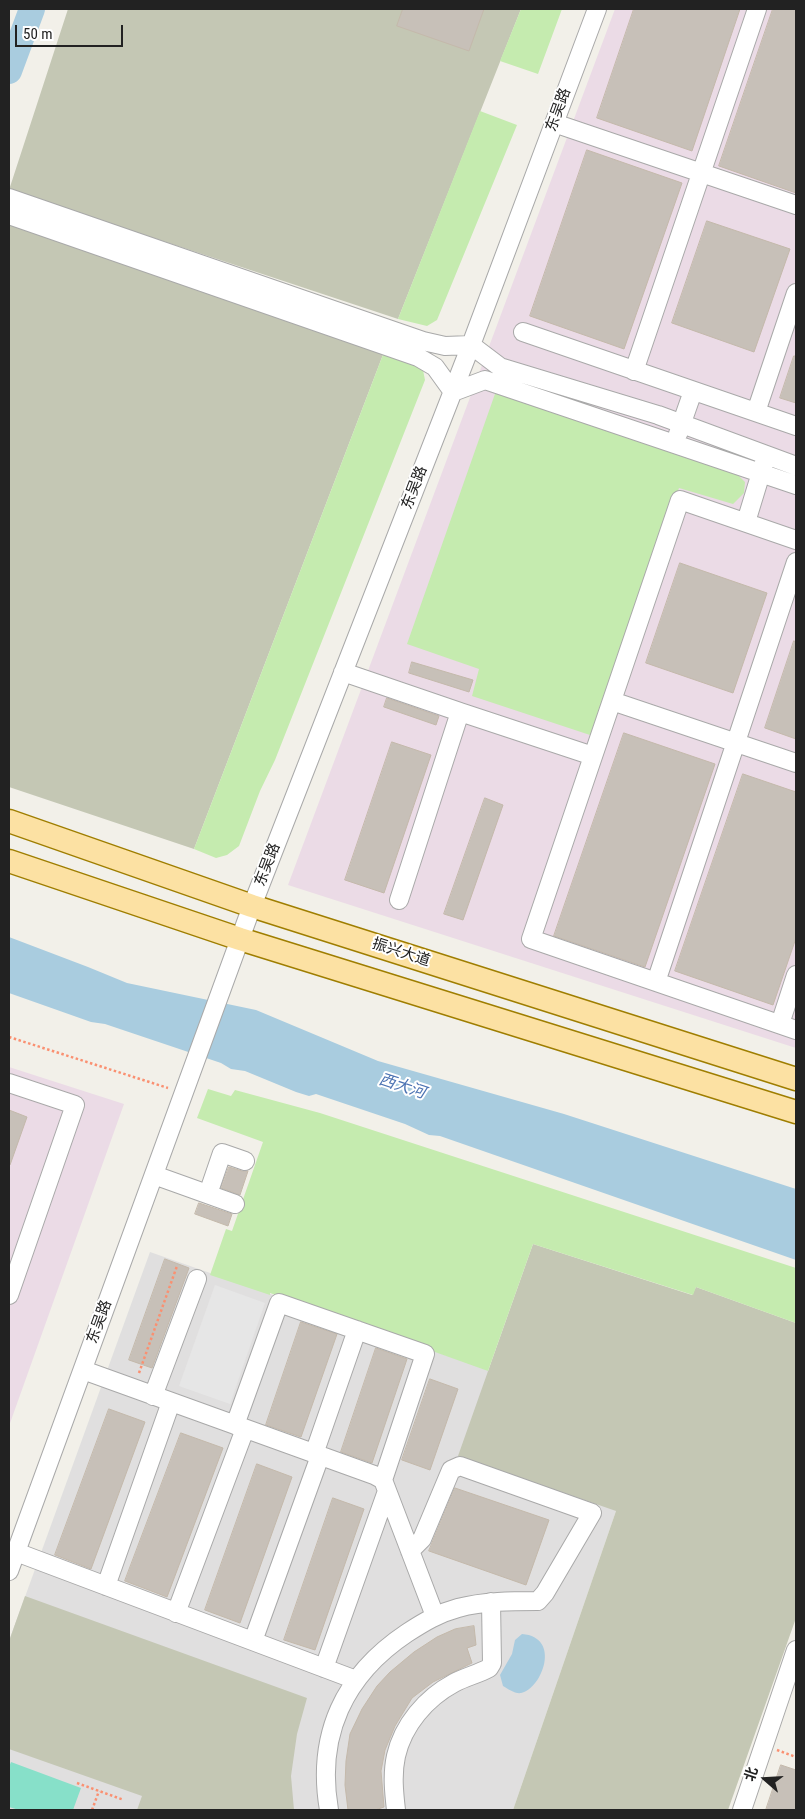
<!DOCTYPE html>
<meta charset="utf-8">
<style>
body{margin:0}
#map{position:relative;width:805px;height:1819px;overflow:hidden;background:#f2f0e9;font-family:"Roboto Condensed","Noto Sans SC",sans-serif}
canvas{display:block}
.frame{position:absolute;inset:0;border:10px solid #222;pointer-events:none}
.north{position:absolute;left:740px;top:1754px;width:50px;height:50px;-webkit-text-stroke:4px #fff;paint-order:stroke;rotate:289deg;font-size:14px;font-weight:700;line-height:20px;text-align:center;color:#222}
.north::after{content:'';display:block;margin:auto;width:18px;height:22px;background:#222;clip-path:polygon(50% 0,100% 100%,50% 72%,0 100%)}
.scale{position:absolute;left:15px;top:25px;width:108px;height:22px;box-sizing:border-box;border:2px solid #222;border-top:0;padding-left:6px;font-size:15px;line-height:18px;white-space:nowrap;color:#222;-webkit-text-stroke:4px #fff;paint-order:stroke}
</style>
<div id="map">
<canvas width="805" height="1819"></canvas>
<div class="frame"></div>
<div class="north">北</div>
<div class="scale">50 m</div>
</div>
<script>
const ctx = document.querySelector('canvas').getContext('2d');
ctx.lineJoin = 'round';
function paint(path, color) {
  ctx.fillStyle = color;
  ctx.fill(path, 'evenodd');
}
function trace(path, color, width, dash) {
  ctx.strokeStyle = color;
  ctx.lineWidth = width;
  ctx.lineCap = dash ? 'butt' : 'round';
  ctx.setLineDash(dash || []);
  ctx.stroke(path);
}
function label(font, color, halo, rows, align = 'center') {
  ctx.font = font + ' "Roboto Condensed","Noto Sans SC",sans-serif';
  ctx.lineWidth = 4;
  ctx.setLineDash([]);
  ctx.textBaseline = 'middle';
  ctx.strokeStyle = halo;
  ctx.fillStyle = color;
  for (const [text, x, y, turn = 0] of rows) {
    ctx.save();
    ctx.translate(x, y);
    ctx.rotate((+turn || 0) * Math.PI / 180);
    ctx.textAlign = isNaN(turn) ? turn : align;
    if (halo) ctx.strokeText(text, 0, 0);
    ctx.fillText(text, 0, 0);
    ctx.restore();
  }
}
paint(new Path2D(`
 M150,1252L488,1370L616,1511L513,1810H9V1641Z`), '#e0dfdf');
paint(new Path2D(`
 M615,9H796V1048L288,885Z
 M9,1067L124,1104L9,1426Z`), '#ebdbe6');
paint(new Path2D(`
 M68,9H521L398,319L9,190Z
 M9,223L384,352L194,849L9,787Z
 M533,1244L692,1295L696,1287L796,1323V1618L728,1810H513L616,1511L458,1456Z
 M25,1596L307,1698L297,1734L291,1776L294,1810H137L142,1796L9,1749V1641Z`), '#c4c7b4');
paint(new Path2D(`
 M521,9H562L538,74L500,61Z
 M480,111L517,125L437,320L427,326L398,319Z
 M384,352L413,364L423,370L425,380L275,760L260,791L239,846L227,855L216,858L194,849Z
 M496,391L733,470L745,482L744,493L733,504L679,488L593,736L472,696L479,669L407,644Z
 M208,1089L231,1096L235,1090L320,1113L796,1268V1323L696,1287L693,1295L533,1244L488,1371L270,1293V1295L210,1275L226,1229L232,1231L263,1142L197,1118Z`), '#c5ebaf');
paint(new Path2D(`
 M11,1762L81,1788L73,1810H19L9,1807V1767Z`), '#87e0c9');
paint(new Path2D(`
 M215,1285L265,1303L230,1404L179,1386Z`), '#e6e6e6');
paint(new Path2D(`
 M9,937L88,967L127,983L256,1010L378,1061L564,1114L796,1189V1260L440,1136L429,1135L405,1124L316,1094L309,1096L296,1092L245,1071L231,1069L221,1063L105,1024L91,1022L9,993Z
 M522,1634C562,1637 542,1689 521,1693C515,1694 508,1689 503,1686L500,1675L512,1654L515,1640Z`), '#a9ccdf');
trace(new Path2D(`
 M9,71L32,9`), '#a9ccdf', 26);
const building = new Path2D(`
 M403,9H484L469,51L397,26Z
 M634,9H740L692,151L597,118Z
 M773,9H796V193L719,166Z
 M587,150L682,183L624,349L530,316Z
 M707,221L790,249L754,352L672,323Z
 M794,356H796V403L780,398Z
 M680,563L767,593L733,693L646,663Z
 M794,641L796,642V739L765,728Z
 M412,662L473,680L469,692L409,673Z
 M387,698L439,716L436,725L384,707Z
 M624,733L715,764L645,967L554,936Z
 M392,742L431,755L384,893L345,880Z
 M743,774L796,792V938L773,1005L675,971Z
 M485,798L503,805L463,920L444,914Z
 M9,1110L27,1117L10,1165L9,1164Z
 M229,1167L242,1171H248L240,1195L221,1188Z
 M199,1203L232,1214L228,1226L195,1214Z
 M165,1259L189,1268L152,1368L129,1360Z
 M301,1322L337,1334L301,1437L266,1425Z
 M376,1348L407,1359L372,1463L341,1452Z
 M430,1379L458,1389L430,1470L402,1460Z
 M109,1409L145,1422L91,1569L55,1555Z
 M181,1433L223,1448L167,1597L125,1581Z
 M257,1464L292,1477L240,1623L205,1610Z
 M455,1488L549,1520L526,1585L429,1551Z
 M333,1498L364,1509L315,1650L284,1640Z
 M474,1626L476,1645L467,1648L472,1663L433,1682L412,1698L395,1726L385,1750L381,1771L384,1807L375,1810H348L345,1785L346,1761L350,1734L362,1709L377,1686L390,1672L414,1652L437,1637L455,1629Z
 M781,1765L796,1770V1810H766Z`);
paint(building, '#c7c0b8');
trace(building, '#c4b9ab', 1);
const minor = new Path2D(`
 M554,123L796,205
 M9,198L423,341L445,346L471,345L500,367L658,415L796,466
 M9,215L418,357L435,367L453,392L485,380L796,485
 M523,332L796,426
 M634,371L757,9
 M756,412L796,293
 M678,434L693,391
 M746,522L764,463
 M796,540L680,500L531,939L796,1030
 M343,672L460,712
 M612,701L796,763
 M399,900L460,712L593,756
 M656,982L796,562
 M780,1024L796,975
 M9,1083L75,1105L9,1295
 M154,1175L235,1204
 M208,1194L222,1153L245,1161
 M83,1370L374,1475L383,1480L435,1616
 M153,1396L197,1279
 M235,1425L279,1303L425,1354L383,1480
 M314,1454L357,1330
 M16,1552L356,1680
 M9,1571L252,906L471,345L597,9
 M106,1586L171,1402
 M176,1613L245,1429
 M253,1641L320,1456
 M324,1668L387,1491
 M329,1810C316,1735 344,1675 407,1633C424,1622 439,1613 458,1608C484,1601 512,1601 538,1601L545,1593L592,1513L460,1466L451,1470L422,1539L410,1551
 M396,1810C394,1793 392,1774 396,1756C403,1725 426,1698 454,1683C465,1677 478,1674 489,1668L492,1663L491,1602
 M742,1810L796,1650`);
const major = new Path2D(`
 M9,821L252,906L796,1079
 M9,861L240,939L796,1112`);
trace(minor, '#a9a9a9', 20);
trace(major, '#9f7e00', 25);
trace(new Path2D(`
 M9,1037L168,1088
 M139,1373L177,1266
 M777,1750L796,1757
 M77,1783L124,1800
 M92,1810L99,1791`), '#fa9071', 2.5, [2.5, 2.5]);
trace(minor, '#fff', 18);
trace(major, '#fce1a3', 22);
label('15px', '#222', '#fff', [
 ["东吴路",559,110,-70],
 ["东吴路",415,488,-69],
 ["东吴路",268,865,-69],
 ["振兴大道",401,953,18],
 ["东吴路",100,1322,-70]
]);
label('italic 16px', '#4c73b3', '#fff', [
 ["西大河",402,1087,18]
]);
</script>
